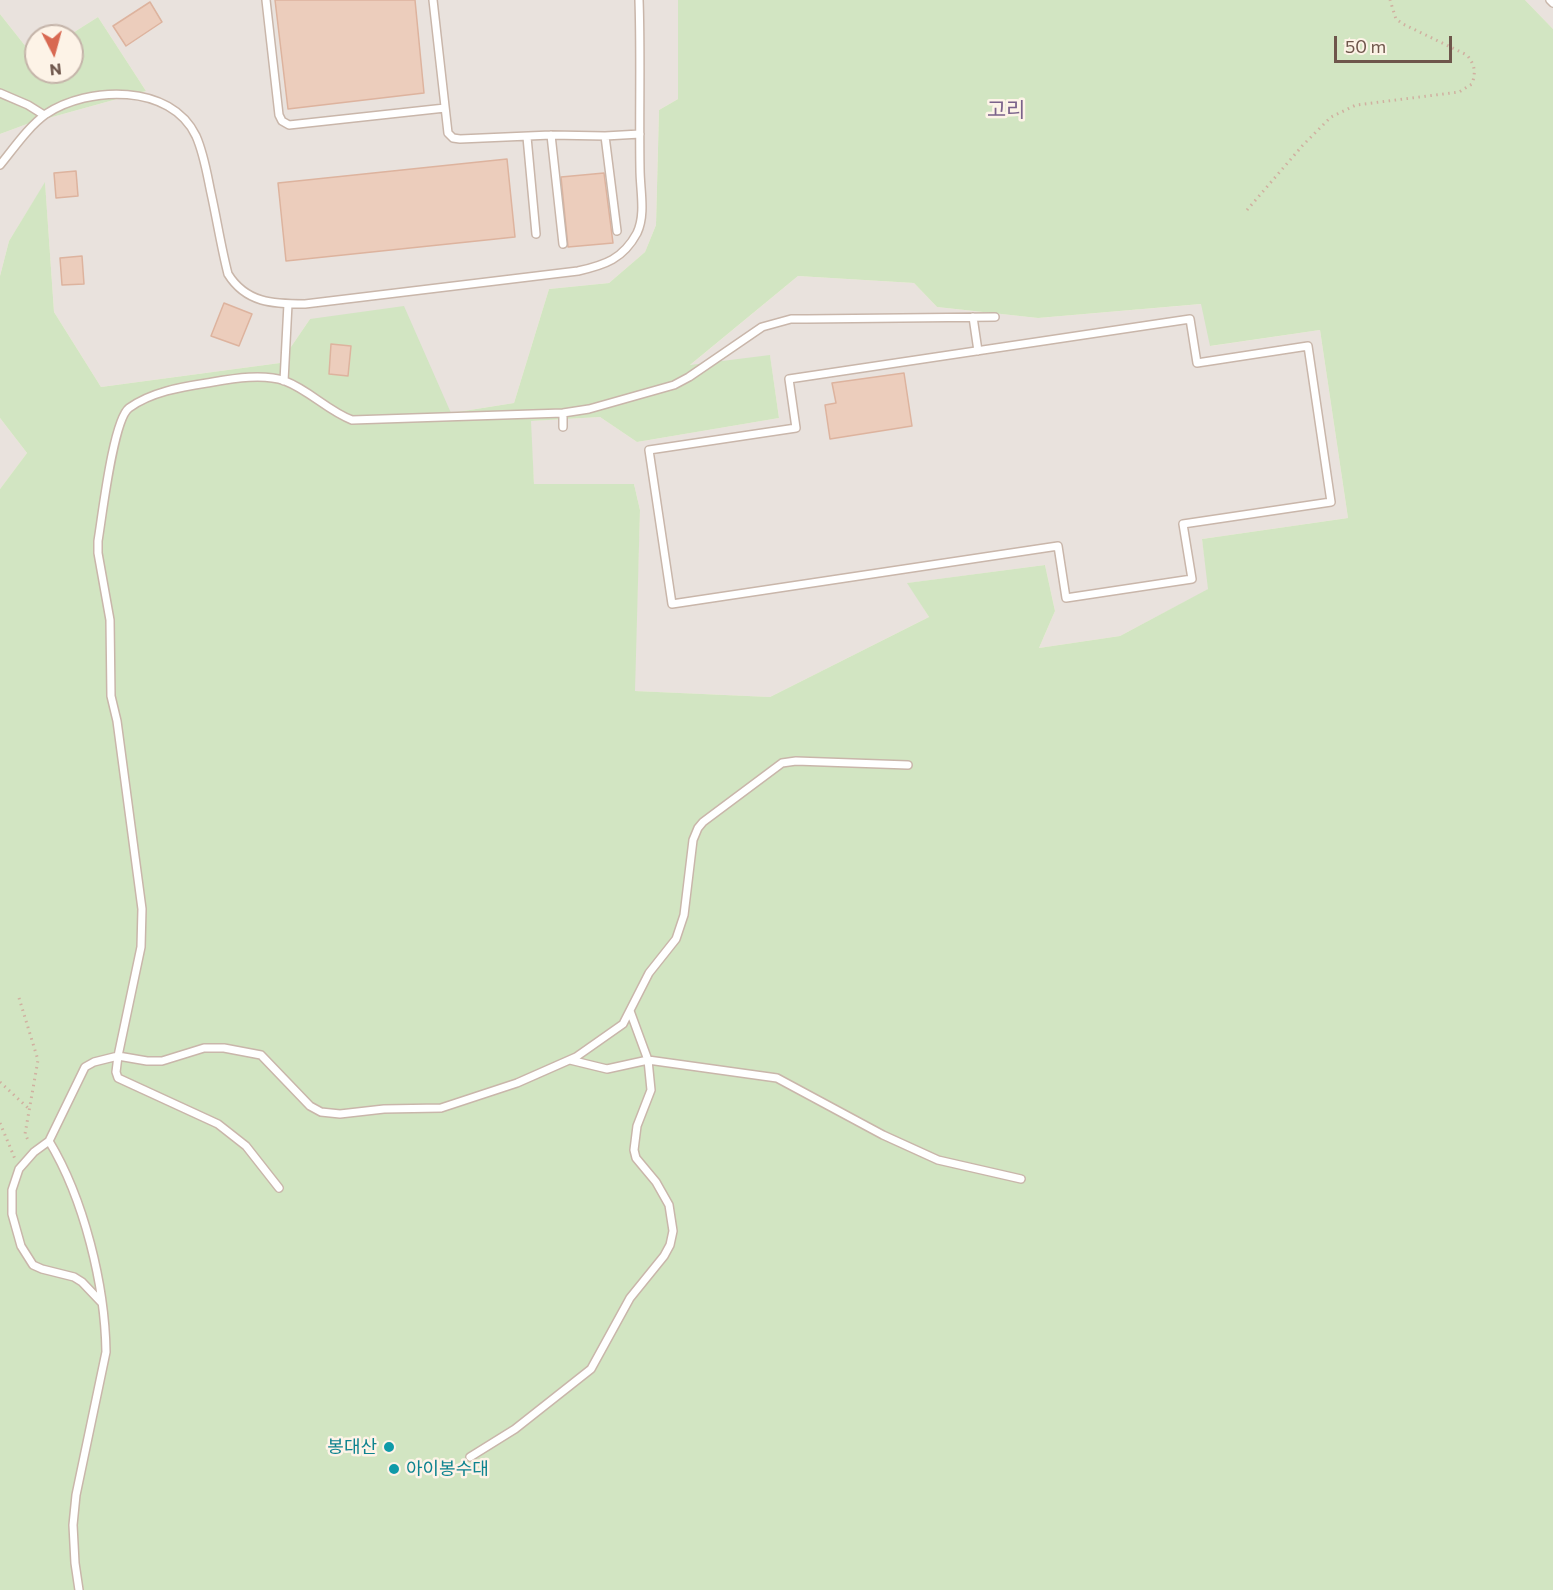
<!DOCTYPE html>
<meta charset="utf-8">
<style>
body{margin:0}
#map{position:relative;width:1553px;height:1590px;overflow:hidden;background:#f9efe2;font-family:Commissioner,sans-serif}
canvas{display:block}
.north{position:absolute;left:24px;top:24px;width:60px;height:60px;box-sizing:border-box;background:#fdf3e7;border:2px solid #c4b4a9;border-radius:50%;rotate:174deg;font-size:16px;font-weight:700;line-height:24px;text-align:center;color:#6e564b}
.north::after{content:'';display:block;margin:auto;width:21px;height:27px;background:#d86952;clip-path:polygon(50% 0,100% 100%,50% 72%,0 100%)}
.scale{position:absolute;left:1334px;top:36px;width:118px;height:27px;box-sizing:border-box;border:3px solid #6e564b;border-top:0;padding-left:8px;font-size:18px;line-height:21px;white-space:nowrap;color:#6e564b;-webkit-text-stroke:4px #fdf3e7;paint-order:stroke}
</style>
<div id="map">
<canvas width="1553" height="1590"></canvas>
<div class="north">N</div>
<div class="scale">50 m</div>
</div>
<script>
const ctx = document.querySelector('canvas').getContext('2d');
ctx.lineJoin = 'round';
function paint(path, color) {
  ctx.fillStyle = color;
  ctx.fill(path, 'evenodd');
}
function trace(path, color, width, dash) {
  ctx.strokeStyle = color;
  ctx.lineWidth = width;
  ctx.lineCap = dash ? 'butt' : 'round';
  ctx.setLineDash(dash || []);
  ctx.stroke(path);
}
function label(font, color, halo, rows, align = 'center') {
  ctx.font = font + ' Commissioner,"Noto Sans KR",sans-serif';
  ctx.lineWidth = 5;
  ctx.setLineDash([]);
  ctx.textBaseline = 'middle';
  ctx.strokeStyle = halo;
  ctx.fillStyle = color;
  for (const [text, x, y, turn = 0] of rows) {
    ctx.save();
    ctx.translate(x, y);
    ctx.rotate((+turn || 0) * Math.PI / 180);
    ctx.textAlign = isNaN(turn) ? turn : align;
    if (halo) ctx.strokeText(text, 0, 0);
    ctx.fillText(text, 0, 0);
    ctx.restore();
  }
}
paint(new Path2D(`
 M0,0H678V99L659,110L656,225L645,252L609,283L549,289L514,403L451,413L310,319L280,363L101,387L54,312L45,183L9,241L0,276V134L27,124L146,91L98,17L68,36H36V56L34,57L0,14Z
 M1525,0H1553V29Z
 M798,276L914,283L937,307L1038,318L1202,304L1211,346L1320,330L1348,518L1202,539L1209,589L1120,636L1039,648L1055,611L1045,565L908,583L929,617L770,697L634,691L640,510L634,484H534L530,421L600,417L637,442L779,418L770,356L689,366Z
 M0,418L27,453L0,489Z`), '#e9e2dd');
paint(new Path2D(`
 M678,0H1525L1553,29V1590H0V489L27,453L0,418V276L9,241L45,182L54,312L101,387L280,363L310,319L404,306L451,413L514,403L549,289L609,283L645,252L656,225L659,110L678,99ZM798,276L914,283L937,307L1038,318L1201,304L1210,346L1320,330L1348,518L1202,539L1208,589L1120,636L1039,648L1055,611L1045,565L907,583L929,617L770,697L635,691L640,510L634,484H534L531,421L600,417L637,442L779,418L770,355L690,365Z
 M0,14L34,57L36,56V72H72V36H68L98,17L146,91L27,124L0,134Z`), '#d2e5c2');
const building = new Path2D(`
 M275,0H415L424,93L288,109Z
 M150,2L162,22L126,46L113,26Z
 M507,159L515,237L286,261L278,183Z
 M76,171L78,196L56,198L54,173Z
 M604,173L613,243L568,247L561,177Z
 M82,256L84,284L62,285L60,258Z
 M224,303L252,314L239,346L211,336Z
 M331,344L351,346L348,376L329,374Z
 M904,373L912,426L830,439L825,405L836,403L832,383Z`);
paint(building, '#eccdbc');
trace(building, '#ddb39e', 1.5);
const service = new Path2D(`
 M266,0L279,115L282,121L289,125L445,108
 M433,0L448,133L453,138L460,139L551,135L605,136L640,134
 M1550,0L1553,3
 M0,93L28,105L44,115
 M551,135L563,244
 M605,136L617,231
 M527,137L536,234
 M0,165C14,148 28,127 46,114C88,86 171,83 196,136C204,154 207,174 211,193C217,220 221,247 228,274C246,303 273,304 305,304L578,271C605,265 623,259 637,233C646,214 640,190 640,169C639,113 641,57 639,0
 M973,317L978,351
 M1190,319L1197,363L1308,346L1331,502L1183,524L1192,579L1066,598L1058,546L672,604L649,450L796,428L789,379Z
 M284,381L288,304
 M563,427V413
 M570,1060L607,1069L648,1060L630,1011
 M49,1141C84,1199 105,1285 106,1352L76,1495L73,1525L75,1563L79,1590
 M279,1188L246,1146L218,1124L118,1078L116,1072L118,1056L147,1061H162L204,1048H224L261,1055L310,1106L321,1112L340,1114L384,1109L441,1108L517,1083L576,1057L623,1024L649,973L676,939L684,915L693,840L698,828L703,822L782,763L796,761L908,765
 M102,1303L82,1282L74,1277L42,1269L33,1265L21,1246L12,1214V1190L19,1169L34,1152L49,1141L85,1067L94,1062L118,1056L141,947L142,909L117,721L111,696L110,620L98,553V541C102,518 113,420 129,408C151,392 181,387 207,383C231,379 262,373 285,381C309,390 328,411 352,420L563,413L589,409L674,385L689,377L762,327L791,319H807L995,317
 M470,1457L515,1429L591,1369L630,1298L664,1256L670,1245L673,1231L669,1205L656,1182L636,1158L634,1150L637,1126L651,1090L648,1060L777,1078L883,1135L938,1160L1021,1179`);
trace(service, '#c9b6aa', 10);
trace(new Path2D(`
 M1247,210L1303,145L1331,117L1356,105L1459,92L1472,84C1476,72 1475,65 1467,55L1403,24L1396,19L1390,0
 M19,998L38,1060L25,1134L29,1142
 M0,1082L28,1108
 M0,1123L15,1159`), '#d0b0a0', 3, [1.5, 4.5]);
trace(service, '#fff', 7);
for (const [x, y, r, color] of [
 [389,1447,6,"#0f9aa8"],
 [394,1469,6,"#0f9aa8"]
]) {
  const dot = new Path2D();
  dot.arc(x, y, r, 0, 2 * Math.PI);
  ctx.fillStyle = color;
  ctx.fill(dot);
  trace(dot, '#fdf3e7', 2);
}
label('18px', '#0d838f', '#fdf3e7', [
 ["봉대산",377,1447],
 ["아이봉수대",406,1469,"left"]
], 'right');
label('21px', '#7b638b', '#fdf3e7', [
 ["고리",1006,110]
]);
</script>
